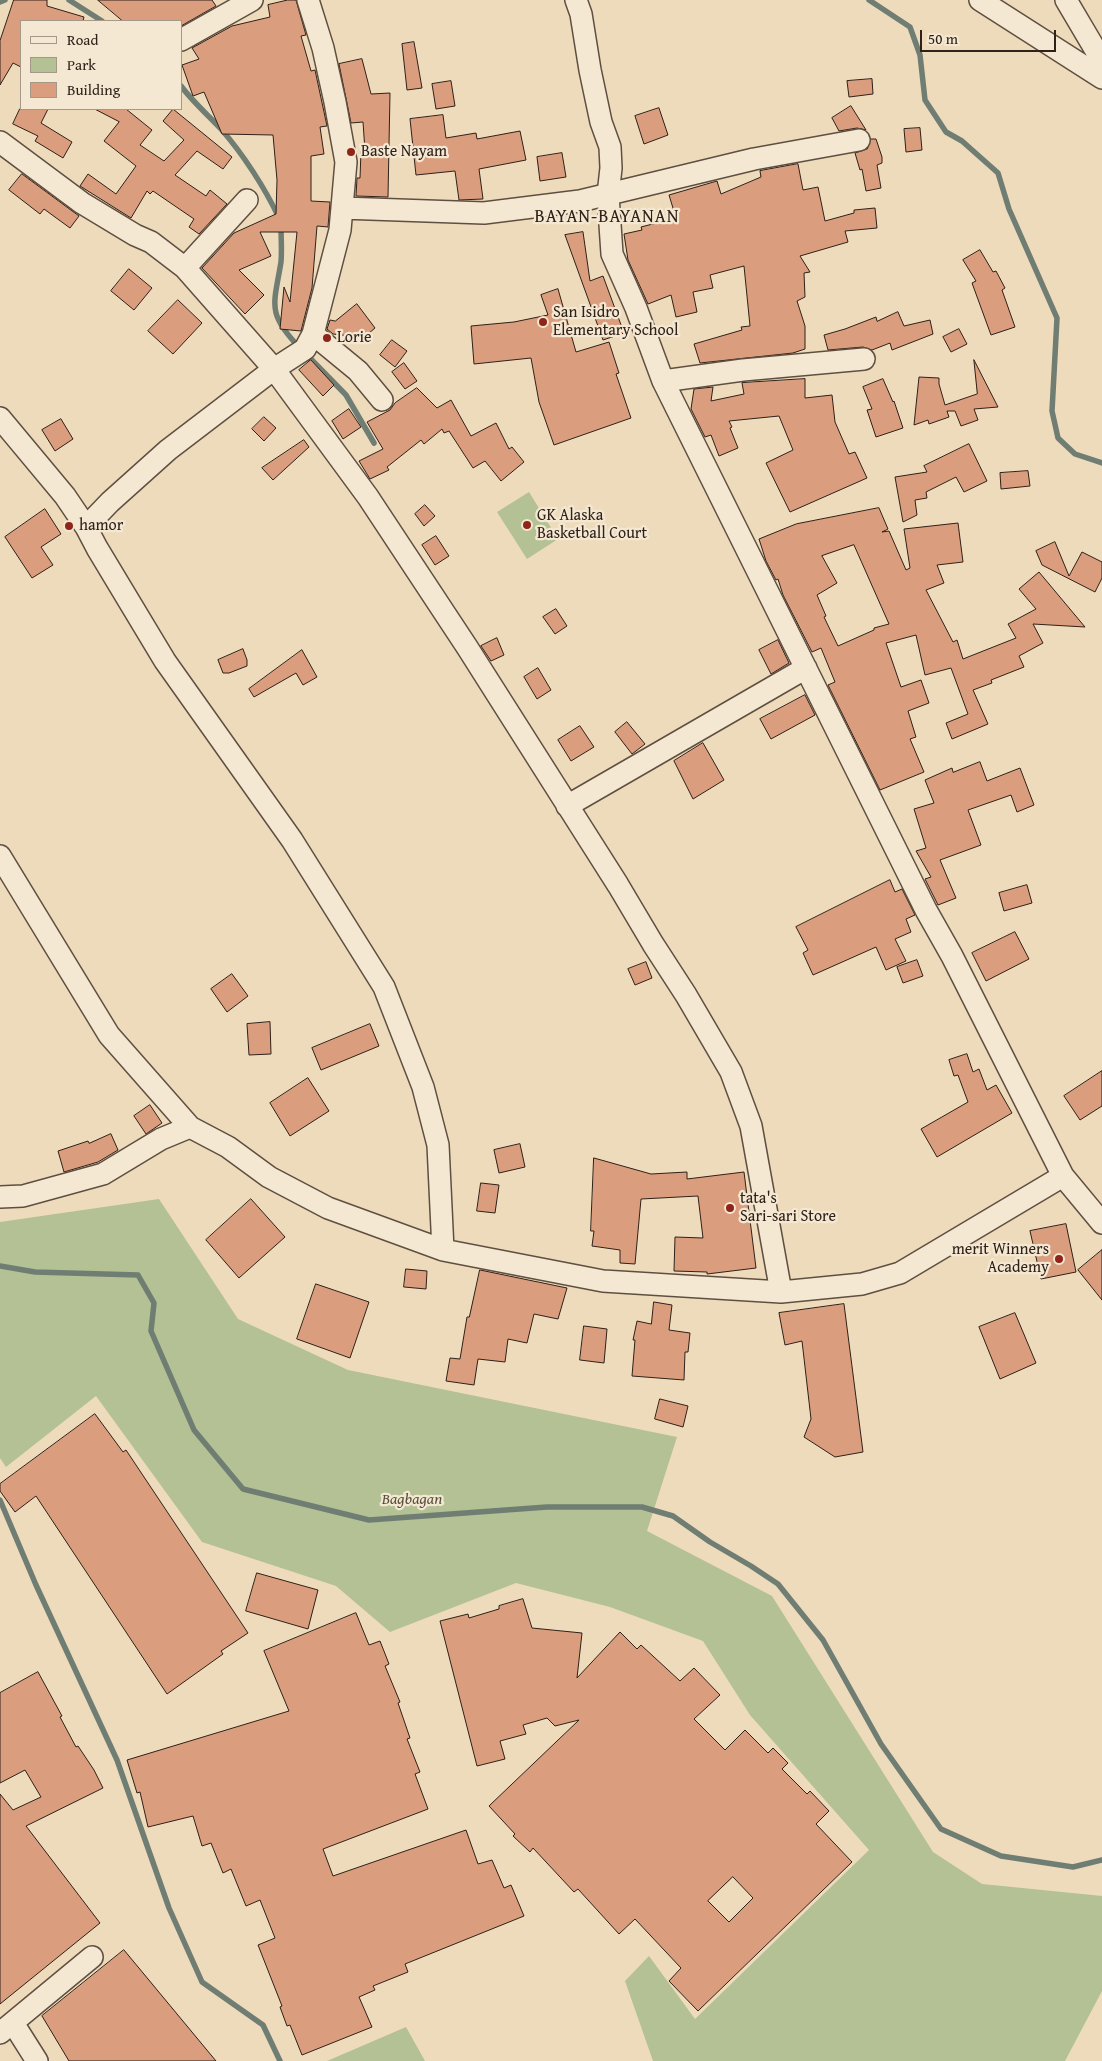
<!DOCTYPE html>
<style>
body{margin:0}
#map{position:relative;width:1102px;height:2061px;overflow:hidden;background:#eedbbc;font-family:"Gentium Book Plus",serif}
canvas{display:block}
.legend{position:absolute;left:20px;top:20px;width:162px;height:90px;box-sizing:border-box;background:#f4e8d3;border:1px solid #a59888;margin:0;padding:6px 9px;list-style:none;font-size:15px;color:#2f2018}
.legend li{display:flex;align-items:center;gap:10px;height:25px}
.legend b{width:25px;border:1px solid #a59888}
.scale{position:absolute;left:920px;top:30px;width:136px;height:22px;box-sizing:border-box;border:2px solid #2f2018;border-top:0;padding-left:6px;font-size:15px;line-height:18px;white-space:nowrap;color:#2f2018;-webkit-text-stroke:4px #f4e8d3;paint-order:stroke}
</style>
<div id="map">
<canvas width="1102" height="2061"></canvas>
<ul class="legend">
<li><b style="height:6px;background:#f4e8d3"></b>Road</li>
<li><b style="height:14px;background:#b3c194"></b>Park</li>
<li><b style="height:14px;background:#da9d7d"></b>Building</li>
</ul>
<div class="scale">50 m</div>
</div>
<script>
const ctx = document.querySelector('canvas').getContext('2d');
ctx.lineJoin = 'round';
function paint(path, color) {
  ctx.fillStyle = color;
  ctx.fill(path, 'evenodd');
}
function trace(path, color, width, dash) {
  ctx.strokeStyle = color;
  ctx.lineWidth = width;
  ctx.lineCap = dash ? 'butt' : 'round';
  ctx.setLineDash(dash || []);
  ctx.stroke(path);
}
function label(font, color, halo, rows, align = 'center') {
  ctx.font = font + ' "Gentium Book Plus",serif';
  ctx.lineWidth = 4.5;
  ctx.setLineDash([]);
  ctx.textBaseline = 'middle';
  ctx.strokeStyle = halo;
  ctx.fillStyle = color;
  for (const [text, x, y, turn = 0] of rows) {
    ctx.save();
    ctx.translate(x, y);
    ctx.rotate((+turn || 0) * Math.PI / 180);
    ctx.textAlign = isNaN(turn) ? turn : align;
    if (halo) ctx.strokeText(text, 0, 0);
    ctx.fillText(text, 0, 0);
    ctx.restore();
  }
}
paint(new Path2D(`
 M529,492L558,539L527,559L497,512Z
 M159,1199L238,1319L348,1370L677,1437L647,1531L772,1596L933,1852L982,1884L1102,1896V1991L1065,2061H653L625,1981L649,1956L695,2019L869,1850L750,1715L703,1641L610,1607L516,1583L390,1632L336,1586L202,1542L96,1396L6,1467L0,1458V1222Z
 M406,2027L425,2061H327Z`), '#b3c194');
trace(new Path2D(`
 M69,0L102,21
 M869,0L910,27L920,55L925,100L946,132L962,141L998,173L1009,209L1057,318L1052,411L1058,438L1075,454L1102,463
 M0,2L5,0
 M181,86C193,102 208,115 221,129C243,154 265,188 279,218
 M281,227C281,238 282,251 281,262C274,305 266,313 300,348
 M306,354L346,395L374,443
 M0,1266L35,1272L138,1275L154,1303L151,1331L194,1430L243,1489L369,1520L547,1507H642L673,1516L710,1542L751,1566L778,1584L823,1640L881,1744L941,1829L1001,1856L1073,1867L1102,1860
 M0,1500L36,1585L117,1760L169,1908L202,1982L263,2025L280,2061`), '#6f7d73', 5.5);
const building = new Path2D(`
 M14,0H47V6L84,17L83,21H21V67L13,63L0,85V41Z
 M98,0H212L216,6L181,26V21H123Z
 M288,0H296L306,35L301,36L311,71L315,70L327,126L320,127L324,154L311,156V201L330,202L328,227L317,226L312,288L301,331L280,329L284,287L290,302L297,232H260L271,256L239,270L264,295L245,314L202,268L234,233L276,214L277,180L273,135L222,134L204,92L193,96L182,65L199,59L192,48L232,26L270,17L268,5Z
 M414,42L422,88L407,90L402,44Z
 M362,59L371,94L390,93L388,197L356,196L357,178H360L361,151H365L363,122L351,123L339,64Z
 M872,79L873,94L849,97L847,81Z
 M451,81L455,106L436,109L432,84Z
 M851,106L866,130L857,128L839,131L832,118Z
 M659,108L668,135L644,144L635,116Z
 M20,109H48L41,123L72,142L63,158L35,141L38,136L13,124Z
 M95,109H126L152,130L140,145L164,161L184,140L163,121L173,109L232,157L223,169L197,151L175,175L206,196L210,190L227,204L199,234L189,227L194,219L153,191L150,194L147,191L131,218L80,186L88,174L116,194L136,166L104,141L119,122Z
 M443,115L446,138L476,133L477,139L520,131L526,160L479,169L483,199L459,200L455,171L416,175L410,119Z
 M920,128L922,150L906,152L904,129Z
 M871,139H876L882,157V163L877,165L881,188L866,191L862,169L860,170L855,153L867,149Z
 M562,153L566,177L540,181L537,157Z
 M798,164L803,190L818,187L825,221L854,213V210L875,208L877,228L845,231L848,242L800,256L810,272L804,273L805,297L797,301L805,326V349L793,353L700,363L694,344L742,330L741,327L750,326L744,266L710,275L713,288L693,292L697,312L676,317L671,295L648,304L628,260L624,234L642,230L641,227L676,218L669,195L717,181L721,194L761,177L760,171Z
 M22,174L79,216L70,228L44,209L40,214L9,190Z
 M583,232L590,281L603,276L624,333L603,340L565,235Z
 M980,250L993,272L996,271L1005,288L1002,290L1015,327L991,335L972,283L976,281L963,260Z
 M129,269L152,288L134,310L111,291Z
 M558,289L576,352L609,342L619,373L616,374L631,418L554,445L539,402L531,358L474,364L471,326L514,322L548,315L541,295Z
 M178,300L202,323L173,354L148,331Z
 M357,304L375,328L361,340L358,337L333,334L327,329L330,320L335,321Z
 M898,312L904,326L930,320L933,334L892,350L890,343L872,350L863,347L828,350L824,335L845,329L876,317L877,321Z
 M959,329L967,344L951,352L943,337Z
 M392,340L407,351L395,367L380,355Z
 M311,360L334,385L323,396L299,370Z
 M974,360L998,407L974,409L978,420L961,426L955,411H947L949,417L929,424L928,420L914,425L919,377L939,378V384L945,405L977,394Z
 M404,363L417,381L405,389L392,372Z
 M805,379V398L832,395L835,422L849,454L855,452L867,478L790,512L766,463L793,450L779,416L729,421L732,427L730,428L738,448L719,456L711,435L705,437L691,409L694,389L713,387L711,401L744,394L742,383Z
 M883,379L893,402L894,401L903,428L876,437L867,410L872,409L863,387Z
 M417,388L437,408L451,400L471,436L496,423L509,449L512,447L524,462L501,481L485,461L473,468L449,431L444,433L442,429L424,444L421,440L387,467L389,470L370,479L359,461L383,449L367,422L390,410L395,403Z
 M349,409L361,427L343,439L332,421Z
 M264,417L276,428L264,441L252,429Z
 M61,419L73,439L55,451L42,430Z
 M304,440L309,447L273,480L262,468Z
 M969,444L987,481L964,492L956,477L926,492L927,498L915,500L917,515L903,522L895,477L927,472L924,466Z
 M1028,471L1030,486L1001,489L1000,473Z
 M425,505L435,516L424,526L415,514Z
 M879,508L888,529L882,532L889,531L906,570L910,568L904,529L958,523L963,562L937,565L944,583L926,590L953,642L957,640L963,659L1016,638L1008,624L1036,609L1019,589L1039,572L1085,627L1033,624L1043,643L1019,656L1024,667L991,680L992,683L973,690L988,724L952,739L946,723L968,714L951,668L925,675L916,635L886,643L901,687L921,680L929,703L908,711L916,737L910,739L924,772L880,790L828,685L835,682L821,648L812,652L783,595L778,579L776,580L766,561L759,539L796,524ZM854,545L889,624L874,628V630L838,646L824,617L826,616L817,595L837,583L822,556Z
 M45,509L61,534L41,547L53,565L32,578L5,537Z
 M436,536L449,556L435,565L422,545Z
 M1055,542L1069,576L1082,552L1102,562V578L1095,592L1042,565L1036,551Z
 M556,609L567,626L555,634L543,617Z
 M497,638L504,655L491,661L481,646Z
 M778,640L789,663L771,674L759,650Z
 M243,649L247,660V666L229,673H223L218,660Z
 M302,650L317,677L303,685L296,673L254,697L249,689Z
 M538,668L551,690L537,699L524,677Z
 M805,695L815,715L771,739L760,719Z
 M627,722L645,744L632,754L615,732Z
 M580,726L594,747L571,761L558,740Z
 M703,743L724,780L693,799L674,761Z
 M980,762L987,781L1020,768L1034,805L1017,812L1011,795L968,810L981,845L940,860L956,898L938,905L925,879L931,877L916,851L926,848L914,809L934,803L925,780L952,768L953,772Z
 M890,880L895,892L902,889L915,915L906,919L911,932L895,939L906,961L886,970L876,947L813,975L803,953L808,950L796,927Z
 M1027,885L1032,903L1004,911L999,893Z
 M1015,932L1029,959L986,981L972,953Z
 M917,960L923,976L903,983L897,967Z
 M646,962L652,978L635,985L628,969Z
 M232,974L248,996L227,1012L211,989Z
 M270,1022L271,1054L249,1055L247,1024Z
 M370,1024L379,1046L321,1070L312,1048Z
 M967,1054L973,1072L979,1069L987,1090L996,1085L1012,1113L937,1157L921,1129L968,1102L958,1075L954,1076L949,1060Z
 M1102,1071V1106L1080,1120L1064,1096Z
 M308,1078L329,1111L290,1136L270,1103Z
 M150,1105L162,1123L146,1134L134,1116Z
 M111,1134L118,1150L98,1162L64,1172L58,1151L88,1141L89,1143Z
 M520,1144L525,1167L499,1173L494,1150Z
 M594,1158L651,1174L687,1172V1179L744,1172L756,1268L707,1274V1272L674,1271L675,1237L703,1238L698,1196L641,1199L635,1264L620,1263V1250L592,1246L594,1231H591Z
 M481,1183L499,1185L495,1213L477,1211Z
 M251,1199L285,1237L239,1278L206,1240Z
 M1066,1224L1076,1272L1041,1279L1030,1231Z
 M1102,1250V1300L1078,1270Z
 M406,1269L427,1271L426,1289L404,1287Z
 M480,1270L567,1288L558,1319L534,1314L527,1343L508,1339L505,1362L478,1359L474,1385L446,1381L450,1358L460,1359L467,1317H469Z
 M316,1284L369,1302L350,1358L297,1339Z
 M654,1302L672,1305L669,1330L690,1333L688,1352H685L684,1380L632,1376L635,1340H633L637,1321L651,1324Z
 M844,1304L863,1452L835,1457L804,1437L811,1419L802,1341L785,1345L779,1313Z
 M1015,1313L1036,1363L1000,1379L979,1327Z
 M584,1326L607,1329L604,1363L580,1360Z
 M660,1399L688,1406L683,1427L655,1419Z
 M95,1414L123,1452L126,1450L248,1633L221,1651L223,1654L167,1694L36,1496L15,1512L0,1491V1484Z
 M257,1573L318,1590L308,1629L246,1611Z
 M523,1599L532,1628L582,1633L577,1678L620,1632L637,1649L641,1645L680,1681L694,1668L720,1695L694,1719L725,1750L745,1730L768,1753L773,1748L788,1763L782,1769L807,1794L810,1791L829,1811L816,1824L852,1862L698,2011L669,1981L681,1968L635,1919L619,1934L578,1889L574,1892L533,1848L530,1852L513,1836L515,1834L489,1806L579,1720L555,1726L547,1718L523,1725L526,1734L500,1741L505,1759L477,1766L440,1621L468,1614L469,1618L499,1609V1606ZM733,1877L753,1898L729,1922L708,1901Z
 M356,1613L369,1645L380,1641L389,1664L385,1666L400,1702L398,1703L410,1738L407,1739L420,1772L415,1774L428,1809L323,1849L333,1876L466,1830L478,1864L492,1860L504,1888L511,1885L524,1916L405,1964L408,1972L373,1986L375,1990L359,1997L372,2027L302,2055L290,2025L287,2026L280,2007L282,2006L258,1945L275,1938L260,1900L246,1906L231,1869L223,1873L211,1843L202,1846L193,1816L148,1827L140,1792L137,1793L127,1760L289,1711L264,1651Z
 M38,1672L62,1716L60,1717L76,1747L78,1746L94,1770L103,1788L26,1826L100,1923L0,2004V1794L13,1810L41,1797L25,1770L0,1783V1693Z
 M124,1950L216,2061H69L42,2016Z`);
paint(building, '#da9d7d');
trace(building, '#2f2018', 1);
const minor = new Path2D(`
 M308,0L323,48L335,102L346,162L340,230L313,334L305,349L274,369L168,450L110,502L86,527L97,548L165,661L292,840L384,987L423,1087L438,1145L443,1250
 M576,0L581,14L590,70L601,122L610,147L611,168L608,195L612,254L636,308L663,381L926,910L952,956L1063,1176L1102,1223
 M980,0L1102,78
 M1066,0L1102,61
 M181,40L252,0
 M0,142L82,203L135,235L151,242L185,268L274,369L368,497L467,647L618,885L653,944L686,995L731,1072L751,1126L781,1292
 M342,208L484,213L580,201L754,159L859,140
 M185,268L247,200
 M313,334L358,371L382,400
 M663,381L743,370L864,359
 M0,418L65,496L86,527
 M567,806L806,668
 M0,856L109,1035L190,1127
 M0,1197L23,1196L103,1174L161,1139L190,1127L228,1147L269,1177L328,1208L443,1250L603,1281L781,1292L862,1284L900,1273L1063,1176
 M13,2023L37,2061
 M0,2033L92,1957`);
trace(minor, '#5f4f41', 24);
trace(minor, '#f4e8d3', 21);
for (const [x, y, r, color] of [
 [351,152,5,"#8f2418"],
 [543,322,5,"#8f2418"],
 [327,338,5,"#8f2418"],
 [527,525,5,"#8f2418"],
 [69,526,5,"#8f2418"],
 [730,1208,5,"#8f2418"],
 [1059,1259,5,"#8f2418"]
]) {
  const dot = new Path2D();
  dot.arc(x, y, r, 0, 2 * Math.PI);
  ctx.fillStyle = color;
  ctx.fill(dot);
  trace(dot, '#f4e8d3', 2);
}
label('16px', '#2f2018', '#f4e8d3', [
 ["Baste Nayam",361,152],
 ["San Isidro",553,313],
 ["Elementary School",553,331],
 ["Lorie",337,338],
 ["GK Alaska",537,516],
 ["Basketball Court",537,534],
 ["hamor",79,526],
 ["tata's",740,1199],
 ["Sari-sari Store",740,1217],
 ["merit Winners",1049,1250,"right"],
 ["Academy",1049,1268,"right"]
], 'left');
label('italic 16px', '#57503d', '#f4e8d3', [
 ["Bagbagan",412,1500]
]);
ctx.letterSpacing = '1px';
label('18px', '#2f2018', '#f4e8d3', [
 ["BAYAN-BAYANAN",607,217]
]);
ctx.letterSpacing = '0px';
</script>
